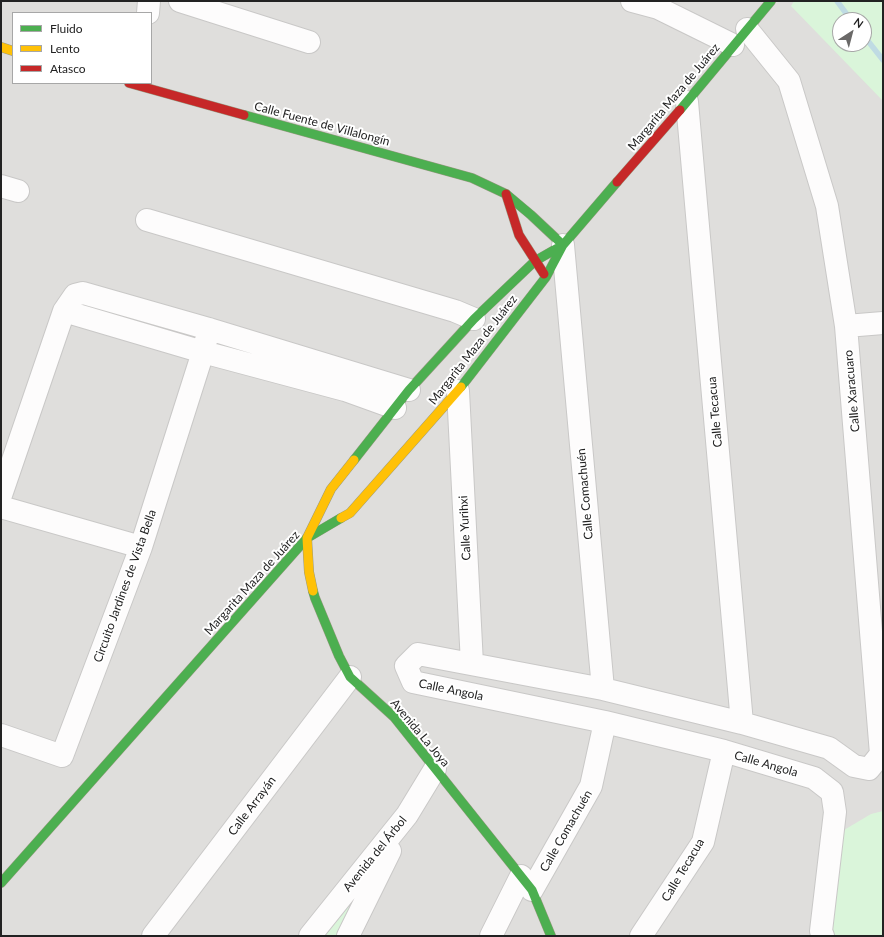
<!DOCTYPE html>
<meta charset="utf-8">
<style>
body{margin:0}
#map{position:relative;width:884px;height:937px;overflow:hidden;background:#f0eeeb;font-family:Lato,sans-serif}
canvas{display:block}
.frame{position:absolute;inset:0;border:2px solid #222;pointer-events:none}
.legend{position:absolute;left:12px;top:12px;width:140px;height:72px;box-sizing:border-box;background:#fff;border:1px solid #a7a7a7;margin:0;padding:5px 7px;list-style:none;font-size:12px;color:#222}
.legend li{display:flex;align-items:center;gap:8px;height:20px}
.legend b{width:20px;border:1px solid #a7a7a7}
.north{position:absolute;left:832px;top:12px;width:40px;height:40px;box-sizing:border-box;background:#fff;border:1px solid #a7a7a7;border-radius:50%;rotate:36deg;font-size:11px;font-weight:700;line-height:16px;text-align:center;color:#222}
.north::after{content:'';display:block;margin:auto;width:14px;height:18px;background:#6a6968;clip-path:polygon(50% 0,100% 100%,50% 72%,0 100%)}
</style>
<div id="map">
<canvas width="884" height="937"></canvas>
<div class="frame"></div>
<ul class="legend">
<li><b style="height:5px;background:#4caf50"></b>Fluido</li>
<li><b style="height:5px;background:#ffc107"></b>Lento</li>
<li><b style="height:5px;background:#c62828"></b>Atasco</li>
</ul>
<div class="north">N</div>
</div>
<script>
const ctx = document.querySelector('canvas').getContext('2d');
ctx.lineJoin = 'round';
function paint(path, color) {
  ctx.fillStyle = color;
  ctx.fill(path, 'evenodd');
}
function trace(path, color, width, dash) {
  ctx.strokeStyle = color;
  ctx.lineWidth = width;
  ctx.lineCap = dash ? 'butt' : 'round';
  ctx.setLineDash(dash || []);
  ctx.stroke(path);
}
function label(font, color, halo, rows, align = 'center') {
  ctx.font = font + ' Lato,sans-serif';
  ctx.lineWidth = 4;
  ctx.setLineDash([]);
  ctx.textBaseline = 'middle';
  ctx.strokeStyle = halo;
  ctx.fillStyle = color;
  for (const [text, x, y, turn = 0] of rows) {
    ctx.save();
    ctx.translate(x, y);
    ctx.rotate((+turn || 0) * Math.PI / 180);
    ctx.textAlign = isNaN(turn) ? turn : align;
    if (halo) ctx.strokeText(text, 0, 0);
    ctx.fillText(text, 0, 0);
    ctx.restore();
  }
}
paint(new Path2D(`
 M1,1H883V936H1ZM13,13H151V83H13ZM840,20H864V44H840Z`), '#dfdedc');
paint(new Path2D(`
 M794,1H883V101L791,6ZM840,20H864V44H840Z
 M883,811V936H835L831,929L844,830L871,814Z
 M387,846L342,936H315Z`), '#daf5da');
trace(new Path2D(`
 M837,1L851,20
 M864,36L883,60`), '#bfdbe3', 5.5);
const street = new Path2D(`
 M180,1L309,42
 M632,1L658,8L733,45
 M148,13L149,1
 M747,29L789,81L827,206L846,326L881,754L869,769L854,766L829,748L742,723L603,689L418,654L406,666L413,682L605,722L724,751L814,778L832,792L835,812L821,931L823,936
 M687,102L742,723
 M1,186L18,191
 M147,220L455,311L474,319
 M563,245L603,689
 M64,311L203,352L345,390L395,408
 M846,326L883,323
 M458,391L472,664
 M1,495L64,311L75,295L83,293L209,329L409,390
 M1,507L141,547
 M1,735L62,756L141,547L203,352L209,329
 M532,890L591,786L605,722
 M153,936L350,677
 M310,936L407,815L435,769
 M348,936L390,851
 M491,936L521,876
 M641,936L703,842L724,751`);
const fast = new Path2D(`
 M680,110L771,1
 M244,115L472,178L506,194L531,215L563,245
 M461,387L546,277L563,245L617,182
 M354,460L409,390L474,319L535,261L563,245
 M313,591L315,598L339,656L350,677L394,717L532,890L551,936
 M1,883L307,538L341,518`);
const slow = new Path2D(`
 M1,47L13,51
 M341,518L350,513L461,387
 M313,591L309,572L307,538L331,489L354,460`);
const jam = new Path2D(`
 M129,83L244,115
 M617,182L680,110
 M506,194L519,235L544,274`);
trace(street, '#c9c8c7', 24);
trace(fast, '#999a82', 10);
trace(slow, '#999a82', 10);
trace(jam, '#999a82', 10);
trace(street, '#fdfcfc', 22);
trace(fast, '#4caf50', 9);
trace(slow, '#ffc107', 9);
trace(jam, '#c62828', 9);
label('12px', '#222', '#fff', [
 ["Margarita Maza de Juárez",674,97,-50],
 ["Calle Fuente de Villalongín",322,124,15],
 ["Margarita Maza de Juárez",473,350,-52],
 ["Calle Xaracuaro",852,391,-95],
 ["Calle Tecacua",715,412,-95],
 ["Calle Comachuén",585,494,-95],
 ["Calle Yurihxi",465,528,-93],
 ["Margarita Maza de Juárez",252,583,-48],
 ["Circuito Jardines de Vista Bella",125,586,-70],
 ["Calle Angola",451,690,12],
 ["Avenida La Joya",420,733,50],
 ["Calle Angola",766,764,16],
 ["Calle Arrayán",252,806,-53],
 ["Calle Comachuén",566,831,-60],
 ["Avenida del Árbol",375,854,-51],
 ["Calle Tecacua",683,870,-59]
]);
</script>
